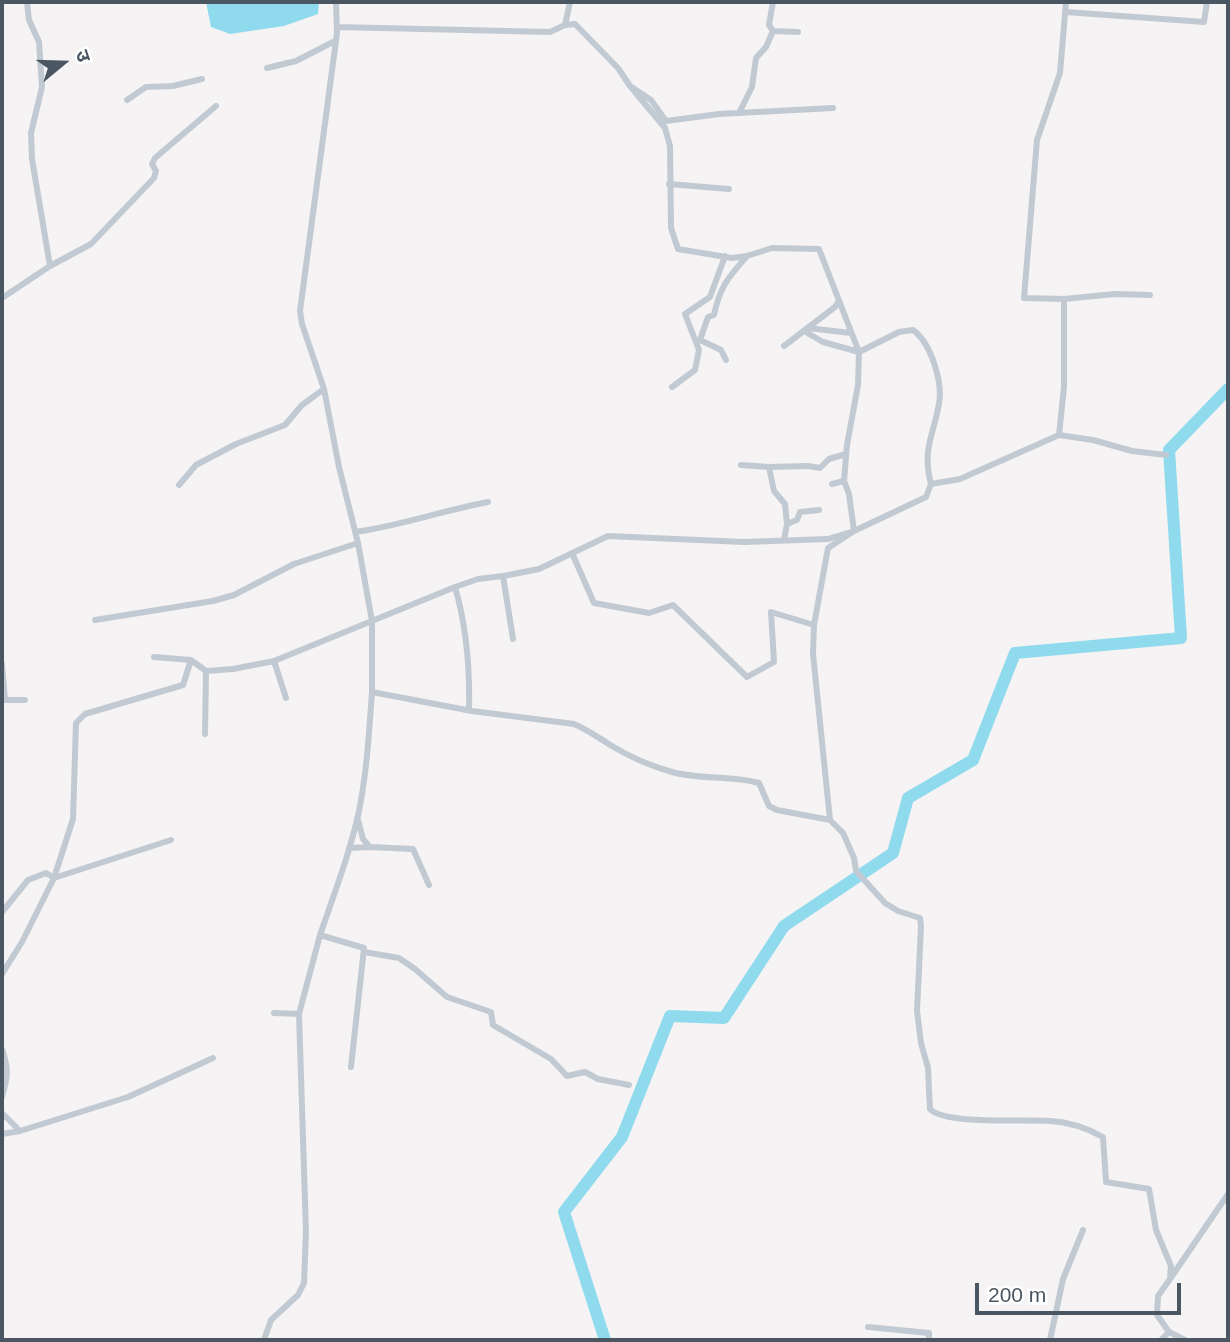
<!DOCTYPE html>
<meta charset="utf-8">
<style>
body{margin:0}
#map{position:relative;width:1230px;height:1342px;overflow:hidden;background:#f5f3f3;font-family:Helvetica,"Noto Sans Devanagari",sans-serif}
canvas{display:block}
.frame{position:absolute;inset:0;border:4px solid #4a5661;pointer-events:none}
.north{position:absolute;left:28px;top:28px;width:70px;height:70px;-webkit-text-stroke:5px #fff;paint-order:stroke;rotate:71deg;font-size:19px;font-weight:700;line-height:28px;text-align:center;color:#4a5661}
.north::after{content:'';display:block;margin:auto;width:24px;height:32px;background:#4a5661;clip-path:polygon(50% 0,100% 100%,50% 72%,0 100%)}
.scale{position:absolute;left:975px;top:1283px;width:206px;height:32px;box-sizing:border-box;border:4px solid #4a5661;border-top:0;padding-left:9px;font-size:21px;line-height:24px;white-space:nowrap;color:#4a5661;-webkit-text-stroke:5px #fff;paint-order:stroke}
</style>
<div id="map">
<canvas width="1230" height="1342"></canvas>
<div class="frame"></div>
<div class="north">उ</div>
<div class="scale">200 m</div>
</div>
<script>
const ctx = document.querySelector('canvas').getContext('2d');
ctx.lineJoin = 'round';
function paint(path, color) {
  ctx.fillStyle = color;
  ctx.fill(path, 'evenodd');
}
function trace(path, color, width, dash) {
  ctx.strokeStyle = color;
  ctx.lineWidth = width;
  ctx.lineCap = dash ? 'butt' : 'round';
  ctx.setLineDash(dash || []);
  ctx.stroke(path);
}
paint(new Path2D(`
 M206,2H319L318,14L284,26L230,34L211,27Z`), '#90daee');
trace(new Path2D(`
 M605,1340L564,1212L622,1137L670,1016L724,1018L784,926L893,853L908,798L973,760L1015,653L1181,638L1169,450L1228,389`), '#90daee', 12);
trace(new Path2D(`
 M27,2L29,20L39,42L42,87L31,133L32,159L50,266
 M336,2L337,33L300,311L302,324L324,389L339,467L358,543L372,621V692L472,711L574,724C588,730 599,738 612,746C630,757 651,766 672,772C700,780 731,775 759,783L769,806L777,810L830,820L843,833L854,858L856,871L885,903L898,911L920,918L921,926L917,1011L921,1043L928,1068L930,1109C945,1125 1024,1119 1050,1121C1068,1122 1087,1128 1103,1137L1106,1182L1149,1189L1156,1230L1171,1266L1170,1279L1158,1296L1157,1315L1169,1332L1185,1340
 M1066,2L1060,73L1037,140L1024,298L1064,299L1115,294L1150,295
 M1066,12L1204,22L1207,2
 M565,25L575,24L618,68L630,86L651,100L666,121L719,114L833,108
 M337,27L550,32L565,25L570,2
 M773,31L798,32
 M267,68L296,61L335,41
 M630,86L665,128L670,146L671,228L678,249L732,258L747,256L772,248L819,249L859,352L858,385L847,445L844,481L849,494L854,531L828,548L814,625L813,654L830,820
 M127,100L146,87L173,86L202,79
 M739,113L752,87L756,58L766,47L773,31L769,25L773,2
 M669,184L729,189
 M2,298L50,266L91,244L154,178L156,171L152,164L155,158L216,106
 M808,328L851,333
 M804,331L823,342L859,352L899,332L913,330C931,343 943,382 939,404C933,437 922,449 931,484
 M784,346L835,307L839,301
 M726,360L721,350L700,340L708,317L714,315C720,286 728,278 747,256
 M672,387L695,370L699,350L685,314L710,297L725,256
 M1059,435L1064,387V299
 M741,465L769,467L774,491L785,504L787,524
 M769,467L808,466L820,468L829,459L846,454
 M832,484L844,481
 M179,485L196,465L236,444L285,425L302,405L324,389
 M355,532C400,526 444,510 488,502
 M784,540L787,524L797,520L800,512L819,510
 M572,553L594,603L649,613L673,605L747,677L774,662L771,612L814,625
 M503,576L539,569L608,536L744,542L828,539L854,531L926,497L931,484L960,479L1059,435L1093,440L1132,451L1166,455
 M455,587C466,625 470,670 469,710
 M95,620L213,601L234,595L294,564L358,543
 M154,657L191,660L206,671L233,669L274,661L455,587L478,579L503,576L513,639
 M274,661L286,698
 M2,664L5,700H25
 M205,734L206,671
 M370,847L413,849L429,885
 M349,848L370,847L363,839L358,820
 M2,912L28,880L46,873L54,878L171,840
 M364,952L399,958L415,969L447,997L491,1012L493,1025L551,1059L567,1076L585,1072L598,1079L629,1085
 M2,974L22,942L54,878L73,819L76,723L85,714L183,685L191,660
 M274,1013L299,1014
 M2,1049C9,1070 8,1076 2,1097
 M351,1067L364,948L320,935C334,894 350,853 359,811C367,771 369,732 372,692
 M2,1113L20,1131
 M2,1134L20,1131L128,1097L213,1058
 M1170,1279L1228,1194
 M868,1327L929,1333V1340
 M264,1340L271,1320L298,1295L304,1283L306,1232L299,1014L320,935
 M1050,1340L1063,1279L1083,1230
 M1161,1340L1169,1332`), '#c1cad2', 6);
</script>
